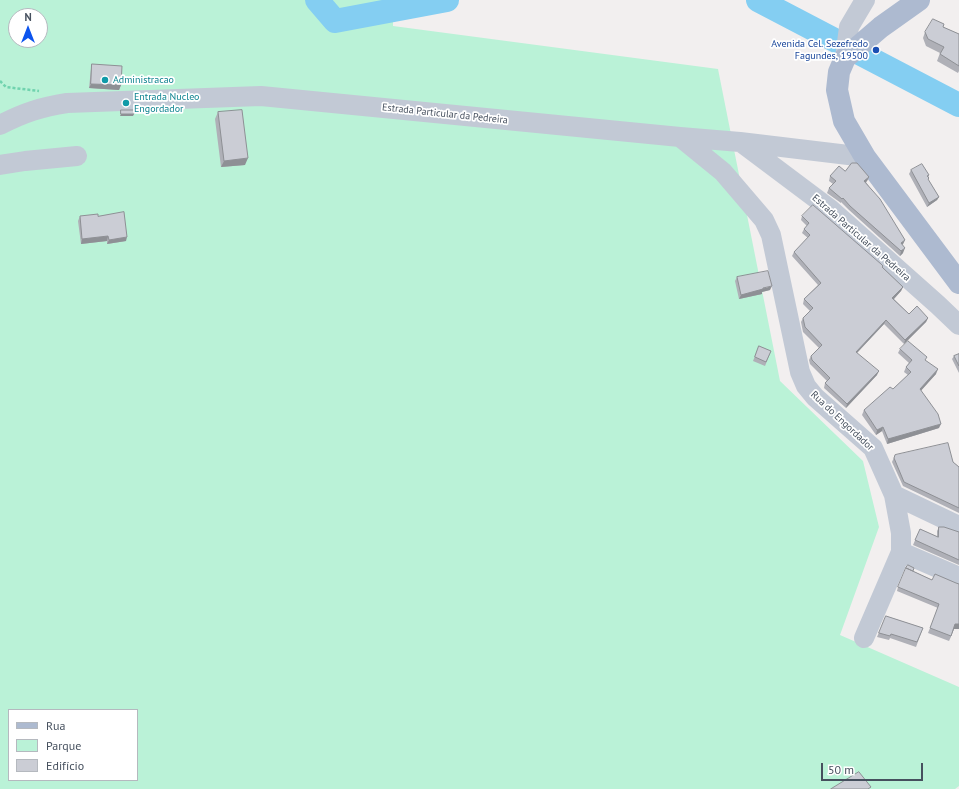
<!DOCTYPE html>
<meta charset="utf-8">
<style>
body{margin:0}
#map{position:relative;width:959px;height:789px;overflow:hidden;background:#f2efef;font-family:"PT Sans",sans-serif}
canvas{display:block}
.legend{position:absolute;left:8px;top:709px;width:130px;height:72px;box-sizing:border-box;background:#fff;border:1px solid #b5b9bf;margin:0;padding:5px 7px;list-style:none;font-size:12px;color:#46505e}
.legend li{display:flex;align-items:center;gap:8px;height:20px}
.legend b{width:20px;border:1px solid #b5b9bf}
.north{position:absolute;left:8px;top:8px;width:40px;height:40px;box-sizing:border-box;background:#fff;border:1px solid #b5b9bf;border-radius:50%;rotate:0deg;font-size:11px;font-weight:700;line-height:16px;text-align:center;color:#46505e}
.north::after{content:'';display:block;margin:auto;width:14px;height:18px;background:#0c54ee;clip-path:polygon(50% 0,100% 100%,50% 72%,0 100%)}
.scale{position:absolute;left:821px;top:763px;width:102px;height:18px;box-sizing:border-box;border:2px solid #46505e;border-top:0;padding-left:5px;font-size:12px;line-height:14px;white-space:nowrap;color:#46505e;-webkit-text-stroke:3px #fff;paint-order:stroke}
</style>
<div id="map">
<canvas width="959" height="789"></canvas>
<ul class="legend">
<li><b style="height:5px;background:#adbad0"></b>Rua</li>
<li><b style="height:11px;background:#baf2d7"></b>Parque</li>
<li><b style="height:11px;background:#cbcdd5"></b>Edifício</li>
</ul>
<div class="north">N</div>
<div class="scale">50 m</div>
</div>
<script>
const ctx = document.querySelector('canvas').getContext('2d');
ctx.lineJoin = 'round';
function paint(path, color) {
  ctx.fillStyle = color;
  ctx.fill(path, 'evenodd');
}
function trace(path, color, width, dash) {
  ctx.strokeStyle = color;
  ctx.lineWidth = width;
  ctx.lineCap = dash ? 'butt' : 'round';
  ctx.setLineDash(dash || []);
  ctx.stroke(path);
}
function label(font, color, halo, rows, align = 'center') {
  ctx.font = font + ' "PT Sans",sans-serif';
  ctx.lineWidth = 3.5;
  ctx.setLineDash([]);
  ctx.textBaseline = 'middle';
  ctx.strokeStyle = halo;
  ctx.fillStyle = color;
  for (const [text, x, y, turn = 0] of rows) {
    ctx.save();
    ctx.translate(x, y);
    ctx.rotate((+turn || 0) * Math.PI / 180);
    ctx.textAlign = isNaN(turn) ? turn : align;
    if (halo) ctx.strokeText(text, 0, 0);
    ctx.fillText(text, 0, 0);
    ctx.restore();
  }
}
paint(new Path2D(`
 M0,0H393V26L718,69L780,381L863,461L879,527L840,635L959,687V786L955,789H0ZM16,16H40V40H16ZM9,710H137V780H9Z`), '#baf2d7');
trace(new Path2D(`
 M317,0L335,21L447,0
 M758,0L959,105`), '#84cef2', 24);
trace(new Path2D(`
 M0,81L6,87L39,91`), '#70d3ae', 2.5, [3, 2]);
trace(new Path2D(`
 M845,58L849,27L865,0
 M0,125C23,113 41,107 67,103L261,96L680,137L740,142L865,157
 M680,137L723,172L764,220L771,235L800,372L806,386L815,397L873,448L894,495L901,533V552L864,638
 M742,143L830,209L938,305L959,325
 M0,165L25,161L77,156
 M894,495L959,526
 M901,552L959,577`), '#c2c9d5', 20);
trace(new Path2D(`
 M919,0L881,27L845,58L839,72L837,90L844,121L865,157L959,283`), '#adbad0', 22);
paint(new Path2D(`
 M943,27L959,34V71L958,73L937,61L940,53L926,46L923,38L925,32Z
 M92,64L121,85L119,90L89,88L91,69Z
 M218,112L245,165L221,167L215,119Z
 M911,170L929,175L928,180L939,197L937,200L927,207L909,174Z
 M845,171L869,177L867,181L866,182L905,240L903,244L902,245L903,253L900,256L849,210L841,202V203L827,193L829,188L833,184L829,181L830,176Z
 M80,216H98L126,241L107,244V241L81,244L78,221Z
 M802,216L882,267L903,287L901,291L894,299L909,314L928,318L926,322L904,344L884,324L857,353L877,375L846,408L824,388L825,383L827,381L810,364L809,360L811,356L819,348L803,332L801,322L803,318L810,311L803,304L804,299L818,285L792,256L794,252L808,238L802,233L804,229L807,226L801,220Z
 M737,277L770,290L762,292V294L739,299L735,281Z
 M759,346L771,351L765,366L753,361Z
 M900,349L926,361L936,374L921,390L939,428L887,444L882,431L876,435L862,415L864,410L893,389L908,375L904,372L906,367L909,363L898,353Z
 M959,354V373L952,359L954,356Z
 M895,455L953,462L959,467V513L903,486L892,462Z
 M939,527L959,532V565L913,545L920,529L937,537V531Z
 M913,571L932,580L956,583L959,629H954L949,641L928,633L938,608L897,591L898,587Z
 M886,616L923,628L916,647L890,638L889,640L877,637Z`), '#afb0b7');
paint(new Path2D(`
 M91,84L121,85L119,90L89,88Z
 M121,114H134L133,116H120Z
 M248,158L245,165L221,167L224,161Z
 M869,177L867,181L863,185L864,181Z
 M939,197L937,200L927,207L929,203Z
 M108,236L107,241L81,244L82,239Z
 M127,237L126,241L107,244L109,240Z
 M905,240L903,244L899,247L901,243Z
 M905,248L903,253L900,256L901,251Z
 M772,286L770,290L762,292V294L739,299L741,295Z
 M903,287L901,291L891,302L892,298Z
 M928,318L926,322L904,344L905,340Z
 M886,320L884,324L854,356L856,352Z
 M938,369L936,374L919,393L920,389Z
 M879,371L877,375L846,408L847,404Z
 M941,424L939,428L887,444L888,439Z
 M883,427L882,431L876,435L877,430Z
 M955,624H959V629H954L949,641Z`), '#8e9095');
const building = new Path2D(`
 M933,19L944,24L943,27L959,34V66L940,54L944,47L928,39L925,32Z
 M92,64L122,66L121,85L91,84Z
 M121,110H134V114H121Z
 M242,110L248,158L224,161L218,112Z
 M852,163H857L869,177L864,181L880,199L905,240L901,243L905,248L901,251L850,206L843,198L842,199L829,188L836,181L830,176L839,166L845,171Z
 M922,164L929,175L927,176L929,178L928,179L939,197L929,203L911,170Z
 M813,205L881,264L883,266L882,267L903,287L892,298L909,314L917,306L928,318L905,340L886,320L856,352L879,371L847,404L825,383L830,378L812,360L811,356L822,345L805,327L803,318L813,308L804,299L821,283L794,252L810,235L804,229L809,223L802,216Z
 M124,212L127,237L109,240L108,236L82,239L80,216L98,214V216Z
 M768,271L772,286L763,288V289L741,295L737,277Z
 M908,341L927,357L925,360L938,369L920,389L938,414L941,424L888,439L883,427L877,430L864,410L890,387L893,389L911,372L906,367L912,360L900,349Z
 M759,346L771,351L766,362L755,357Z
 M959,354V366L954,356Z
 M948,443L953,462L959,467V508L904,482L894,458L895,455Z
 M939,527H944L959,532V560L915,540L920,529L938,537Z
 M908,565L914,568L913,571L906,568Z
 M906,568L932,580L935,574L956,583L959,584V624H955L951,636L930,628L939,604L898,587Z
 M886,616L923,628L917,642L891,634L890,636L879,633Z
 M859,772L871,787L868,789H831Z`);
paint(building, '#cbcdd5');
trace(building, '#8e9095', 1);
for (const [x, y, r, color] of [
 [876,50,4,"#1a4fb4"],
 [105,80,4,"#0f9aa8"],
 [126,103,4,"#0f9aa8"]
]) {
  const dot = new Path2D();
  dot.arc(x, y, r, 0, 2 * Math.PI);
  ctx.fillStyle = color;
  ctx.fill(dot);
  trace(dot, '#fff', 1.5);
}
label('10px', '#164399', '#fff', [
 ["Avenida Cel. Sezefredo",868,44],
 ["Fagundes, 19500",868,56]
], 'right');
label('10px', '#0d838f', '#fff', [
 ["Administracao",113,80],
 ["Entrada Nucleo",134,97],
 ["Engordador",134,109]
], 'left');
label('10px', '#46505e', '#fff', [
 ["Estrada Particular da Pedreira",445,114,6],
 ["Estrada Particular da Pedreira",861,238,41],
 ["Rua do Engordador",842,421,43]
]);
</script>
